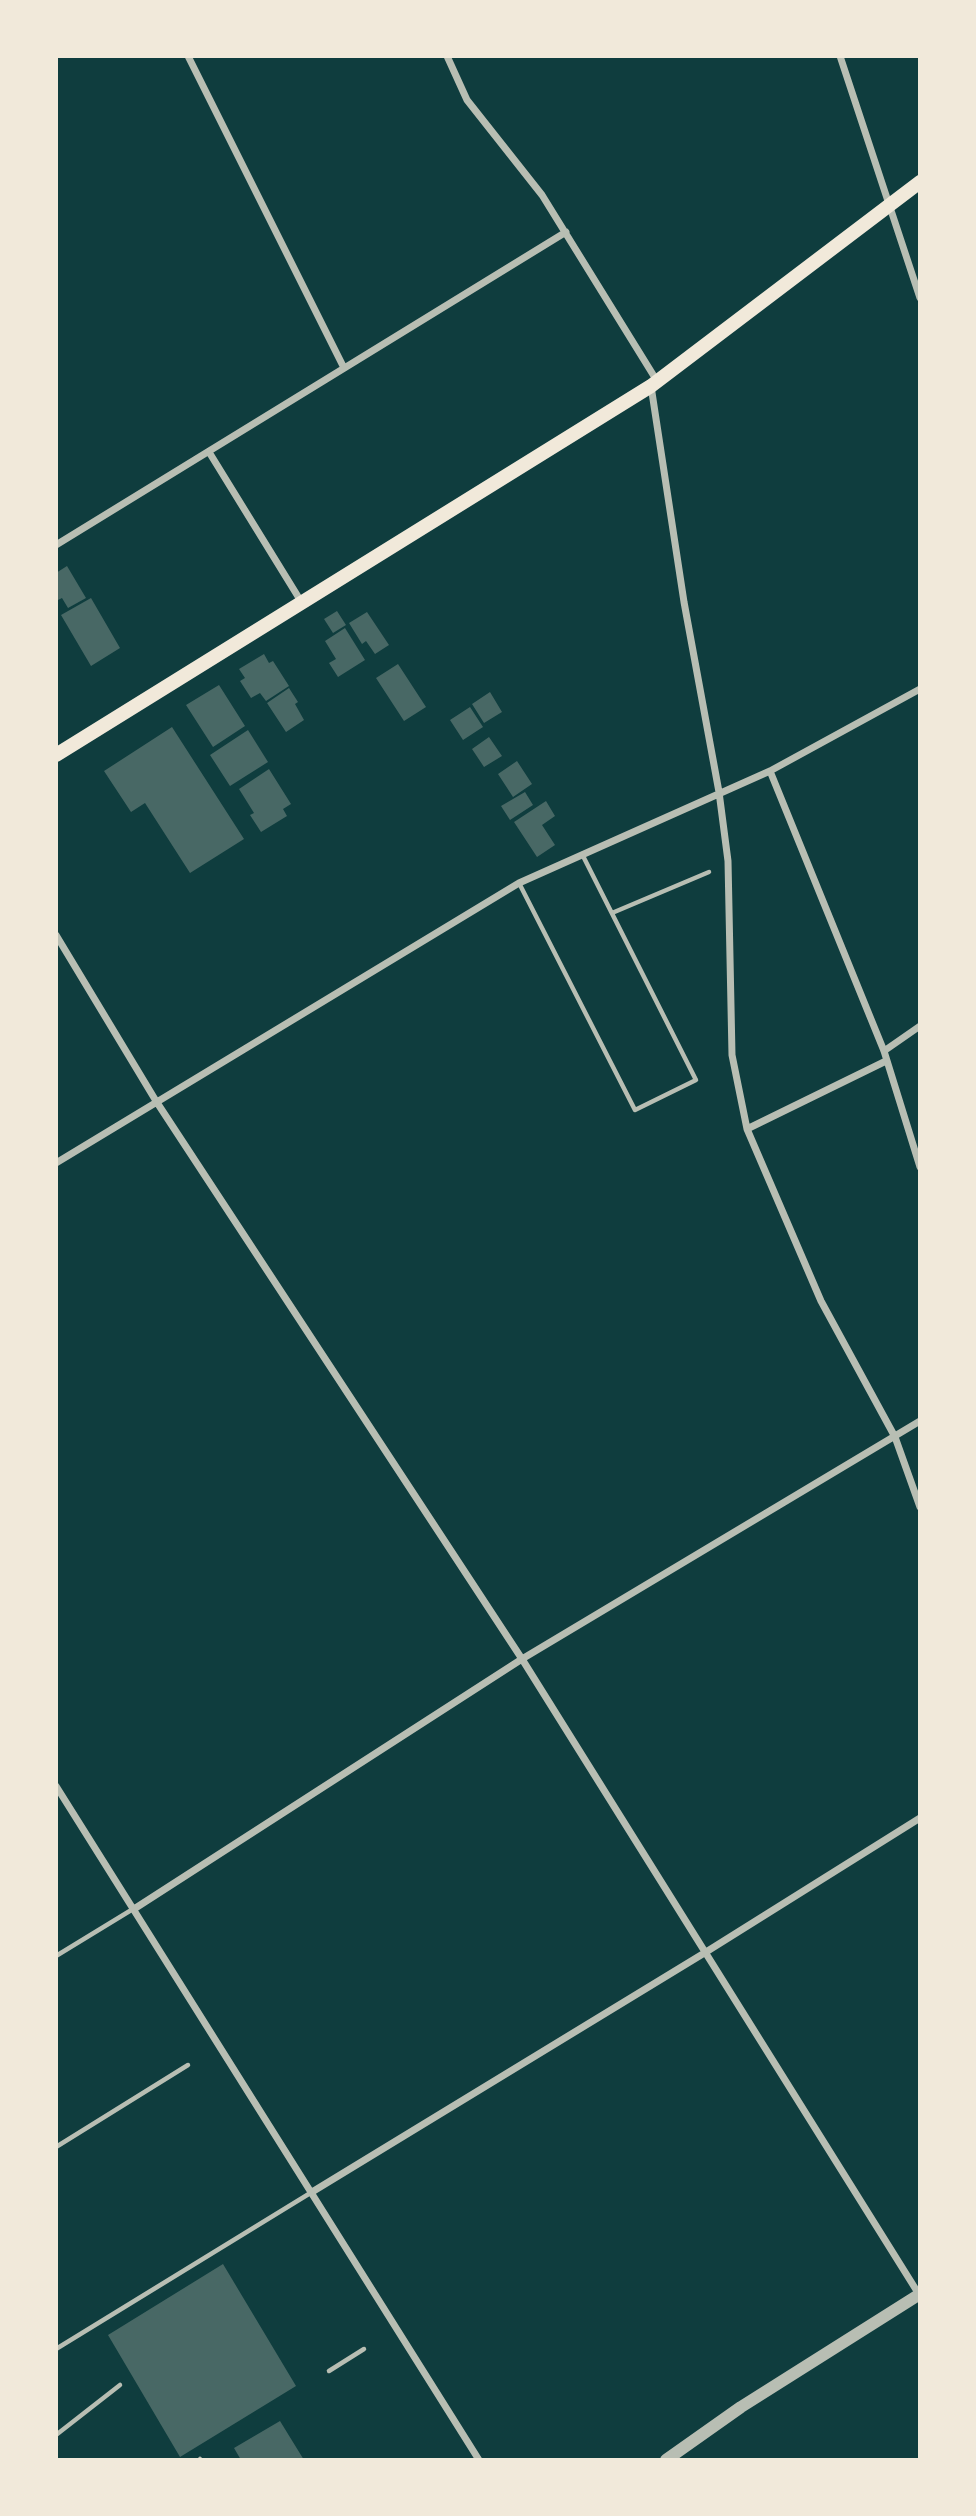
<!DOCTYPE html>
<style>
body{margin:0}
#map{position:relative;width:976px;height:2516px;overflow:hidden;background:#0f3d3e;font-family:Roboto,sans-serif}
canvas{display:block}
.frame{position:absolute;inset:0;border:58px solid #f1e9da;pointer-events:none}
</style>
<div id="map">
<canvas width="976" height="2516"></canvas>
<div class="frame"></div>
</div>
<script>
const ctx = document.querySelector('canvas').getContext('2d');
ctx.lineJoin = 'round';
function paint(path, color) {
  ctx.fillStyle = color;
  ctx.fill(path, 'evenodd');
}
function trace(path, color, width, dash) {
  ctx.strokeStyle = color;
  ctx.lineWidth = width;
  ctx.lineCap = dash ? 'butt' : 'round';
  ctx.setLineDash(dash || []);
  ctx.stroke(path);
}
paint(new Path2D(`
 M67,566L86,598L68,608L62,598L56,601V573Z
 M91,598L120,648L91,666L61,615Z
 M337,611L346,625L333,633L324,619Z
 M367,612L389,645L375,654L366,641L362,644L349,623Z
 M345,628L365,660L338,677L329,663L336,659L325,641Z
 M264,654L269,663L273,661L289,686L266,701L260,693L251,698L240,681L245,678L239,669Z
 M398,664L426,707L404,721L376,678Z
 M219,685L245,726L213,747L186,705Z
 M289,688L298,702L295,704L304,720L286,732L267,703Z
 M490,692L502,712L484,723L472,704Z
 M470,707L483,727L463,740L450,720Z
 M172,727L244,839L190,873L145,803L131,812L104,771Z
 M248,730L268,762L230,786L210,755Z
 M489,737L502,756L484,767L472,749Z
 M517,761L532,784L513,797L498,774Z
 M269,769L291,804L283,809L287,816L261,832L250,815L254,813L239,789Z
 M525,792L533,805L510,820L501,806Z
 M546,801L555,816L542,825L555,845L537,857L514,822Z
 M223,2264L296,2386L180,2457L108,2335Z
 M280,2421L304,2460H241L234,2448Z`), '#486865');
trace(new Path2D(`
 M519,883L635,1110L696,1080L582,854
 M612,913L709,872
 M56,1956L133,1909
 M56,2147L188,2065
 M56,2349L312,2192
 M329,2371L364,2349
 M56,2435L120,2385
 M200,2459L201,2460`), '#b8beb3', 4.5);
trace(new Path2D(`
 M188,56L344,368
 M447,56L467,100L542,195L657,381
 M840,56L920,298
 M651,386L684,602L719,792L728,861L732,1055L747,1129L821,1301L895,1437L920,1507
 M209,452L302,603
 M56,545L566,232
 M770,771L884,1051L920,1167
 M56,935L156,1101L522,1659L920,2296
 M884,1051L920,1026
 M747,1129L886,1061
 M56,1163L519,883L770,771L920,689
 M56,1786L479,2460
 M134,1909L522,1659L920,1421
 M312,2192L706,1952L920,1818`), '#b8beb3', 7);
trace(new Path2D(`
 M666,2460L741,2407L920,2294`), '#b8beb3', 12);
trace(new Path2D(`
 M56,755L651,386L920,182`), '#f1e9da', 14);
</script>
